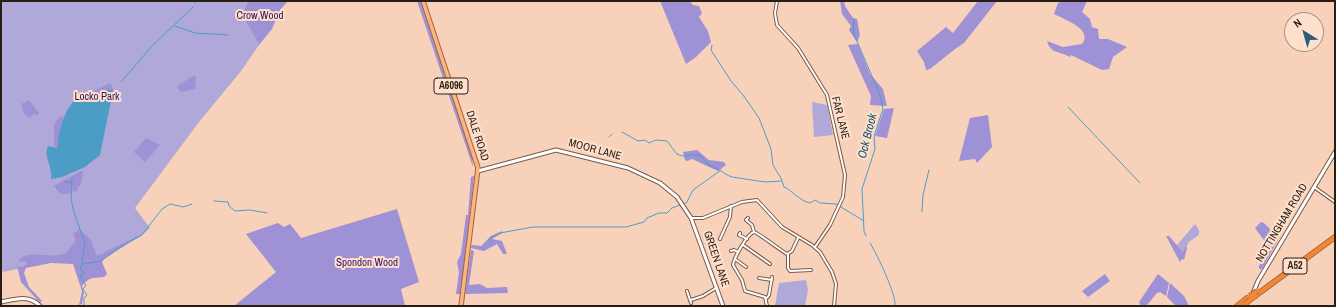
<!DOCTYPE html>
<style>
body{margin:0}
#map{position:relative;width:1336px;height:307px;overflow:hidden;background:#f7d1ba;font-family:"Archivo Narrow",sans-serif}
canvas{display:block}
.frame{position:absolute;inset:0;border:2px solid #2a1d14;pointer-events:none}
.north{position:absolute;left:1284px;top:12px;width:40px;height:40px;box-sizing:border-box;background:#fee0cd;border:1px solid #a99283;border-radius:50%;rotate:323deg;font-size:11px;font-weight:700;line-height:16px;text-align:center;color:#2a1d14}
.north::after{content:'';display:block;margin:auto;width:14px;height:18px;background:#295f7a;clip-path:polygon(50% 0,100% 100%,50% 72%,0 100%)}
</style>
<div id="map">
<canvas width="1336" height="307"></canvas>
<div class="frame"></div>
<div class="north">N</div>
</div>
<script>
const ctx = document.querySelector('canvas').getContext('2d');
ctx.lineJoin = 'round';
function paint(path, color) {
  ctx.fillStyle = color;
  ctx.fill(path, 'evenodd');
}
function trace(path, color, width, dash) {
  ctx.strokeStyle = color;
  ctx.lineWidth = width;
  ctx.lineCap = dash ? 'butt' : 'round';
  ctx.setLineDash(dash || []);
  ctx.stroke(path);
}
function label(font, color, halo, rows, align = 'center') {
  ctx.font = font + ' "Archivo Narrow",sans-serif';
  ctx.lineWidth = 4;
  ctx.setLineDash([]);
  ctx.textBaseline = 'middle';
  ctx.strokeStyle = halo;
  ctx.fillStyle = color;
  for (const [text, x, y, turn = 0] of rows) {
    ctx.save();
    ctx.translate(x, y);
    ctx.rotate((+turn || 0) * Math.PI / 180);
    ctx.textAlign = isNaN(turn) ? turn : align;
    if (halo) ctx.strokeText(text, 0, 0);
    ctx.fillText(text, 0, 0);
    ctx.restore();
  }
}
paint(new Path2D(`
 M1,1H248L242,15L259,45L241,71L199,122L135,208L150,228L139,237L98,260L72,258L3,272L1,266Z
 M812,102L827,105L833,135L814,137Z
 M1195,224C1204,235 1197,236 1189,242L1183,252L1177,245Z
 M806,280L808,290L805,306H775L779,283Z`), '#b0a8d8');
paint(new Path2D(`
 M248,1H288L280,10L272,29L259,45L242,15Z
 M417,1H421L428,23L472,155L473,167Z
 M660,1H690L693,5L699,6L702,13L699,17L708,31L711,42L696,57L686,64Z
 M840,1H844L845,6L853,18L857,19L860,35L857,42L849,30L851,26L842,14Z
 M978,1H997L964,43L955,49L930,69L926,70L924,62L917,51L946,27L953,33Z
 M1063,1H1087L1082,12L1090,19L1092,27L1098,29L1099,39H1108L1127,47L1113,57L1109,69L1102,70L1071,55L1070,57C1057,50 1051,54 1047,41L1063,47L1082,44C1094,29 1063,19 1054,14L1058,3Z
 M858,44L870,74L883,89L887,106L870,105L871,96L848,45Z
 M193,76L196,77L195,89L181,92L177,86Z
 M110,83L114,91L111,105L114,91L108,89L97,98L92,97V92Z
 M29,100L39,113L37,115L34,114L30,118L24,114L21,104Z
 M894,108L887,138L875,136L884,109Z
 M988,115L992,147L977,163L975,159L959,161L970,118Z
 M62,116L64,117C63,128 57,137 58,149L54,145V125L59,117Z
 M146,138L160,145L145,162L134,152Z
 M697,150L709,160L724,162L726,165L718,171L692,159L687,161L685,160L683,152Z
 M83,170L82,181L76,192L73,191L68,194H60L54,186Z
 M474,176L461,294H456L459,272L457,262L461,254L466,215H468L471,177Z
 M397,209L419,282L401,289L405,306H234L276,272L246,234L278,223L284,227L290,224L301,238Z
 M1261,222L1264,223L1279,238L1262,269H1259V266L1269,247L1255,228Z
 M80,229L91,240L97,256L146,232L104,259L102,262L107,274L104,277C90,279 91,276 82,286L84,293L82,304L79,305L82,291L73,264L51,263L26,268L24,273L29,287L42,301L40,303L21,282L17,266L22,267L27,264L25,261L20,262L19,259C33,249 51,260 66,253L76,240L73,234Z
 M502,231V233L492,239L502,241L507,254H503L497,244L484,251L471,248L472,245L481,246L491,236Z
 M1166,236H1169L1183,252L1186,246L1187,248L1184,260L1182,259L1180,262Z
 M471,250L474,251L469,285L480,284L487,288L507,287L508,293L465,294Z
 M1105,274L1110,281L1088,297L1082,291Z
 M1158,274L1169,283L1166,296L1160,292L1157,293L1147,305L1141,306L1139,302Z
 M1170,283L1184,296L1189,306H1176L1167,297Z`), '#9f91d5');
paint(new Path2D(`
 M108,89L113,91L100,155L85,167L62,177L51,179C53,166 43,157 48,146L58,148C57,135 66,99 82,97C85,97 93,98 97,98Z`), '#4c9dc5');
trace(new Path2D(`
 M195,3L196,1
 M854,19L853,32L880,95L883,109L874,136L875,149L862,189L864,231L866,236
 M175,26L195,33L228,35
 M712,45L711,50L731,81L743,95L759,118L771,149L773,165L782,180
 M121,82L152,46L193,7
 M1068,107L1140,183
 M622,132L638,141L645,140L649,143L656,140L667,141C670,144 674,151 677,154C689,161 696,146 708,165C718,167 723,174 732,177L765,182L782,181L784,187C791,189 799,201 810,203L815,200L820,203L836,204L864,221
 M609,137L612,134
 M72,178L71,199L74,212L85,244L82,261L83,264L80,267L84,274L80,276L86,285L83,289L87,295L84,298V306
 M63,181L72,183
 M214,201L228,202L229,206L235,211L250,210L267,213
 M684,204L687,202L693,190L721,170
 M922,212L923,195L929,170
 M1286,214L1293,204
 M1284,215H1285
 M491,241L489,239L500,233L533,227H626L644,222L647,218L659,213H667L672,208L680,205
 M870,243C877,254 897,296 895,306
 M83,264L101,261L117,249L142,235L162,209L170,204L183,207L192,204`), '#4c9dc5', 1);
const street = new Path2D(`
 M777,1L775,13L777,25L798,48L827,95L845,175L843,197L830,225L815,247
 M1314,187L1335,202
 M691,218H703L742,202L757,200L782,227L812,245L820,252L832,272L836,284L834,306
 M748,218L746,220L752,225L754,232
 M740,233L739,235L747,239
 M720,239L730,217L731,206
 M743,245L770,264
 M731,251L734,250L738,252
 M788,254V268L790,271L811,270
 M735,259L746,267
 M759,278L772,280
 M687,291L691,303
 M766,299L769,295L772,277
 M691,300L703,296L716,288
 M767,306L765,297L745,291L742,280L733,265C734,258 747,234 754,232C757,232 780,250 787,254L792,251L798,238`);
const secondary = new Path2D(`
 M478,171L556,150L628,168L660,183L677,197L691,218L723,306
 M1253,293L1258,281L1335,152
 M1,302C15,299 29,294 40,306`);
const primary = new Path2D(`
 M423,1L478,168L461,306`);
const highway = new Path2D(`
 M1255,296L1335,237
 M1237,306L1247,298`);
trace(street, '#7a5a46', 4);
trace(secondary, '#7a5a46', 5);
trace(primary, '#ab612c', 5.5);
trace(highway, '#ab612c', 6);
trace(street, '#fff', 2);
trace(secondary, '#fff', 3);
trace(primary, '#f6b688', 3.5);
trace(highway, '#f08639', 4.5);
const highwayBridge = new Path2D(`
 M1250,296L1257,291
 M1245,304L1255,296`);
trace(highwayBridge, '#ab612c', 6, []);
trace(highwayBridge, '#f08639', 4.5);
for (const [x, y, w] of [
 [451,86,34],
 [1295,266,24]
]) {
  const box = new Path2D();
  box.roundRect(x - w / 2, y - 8, w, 16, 3);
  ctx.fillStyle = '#fee0cd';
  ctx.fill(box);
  trace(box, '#2a1d14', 1);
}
label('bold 10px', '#2a1d14', null, [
 ["A6096",451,86],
 ["A52",1295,266]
]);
label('11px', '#321564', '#fee0cd', [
 ["Crow Wood",260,16],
 ["Locko Park",97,97],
 ["Spondon Wood",367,263]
]);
label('11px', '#2a1d14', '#fee0cd', [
 ["FAR LANE",840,118,76],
 ["DALE ROAD",477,136,72],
 ["MOOR LANE",595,150,15],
 ["NOTTINGHAM ROAD",1282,223,-59],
 ["GREEN LANE",716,259,71]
]);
label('italic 12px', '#12526f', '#fee0cd', [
 ["Ock Brook",868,136,-76]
]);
</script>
